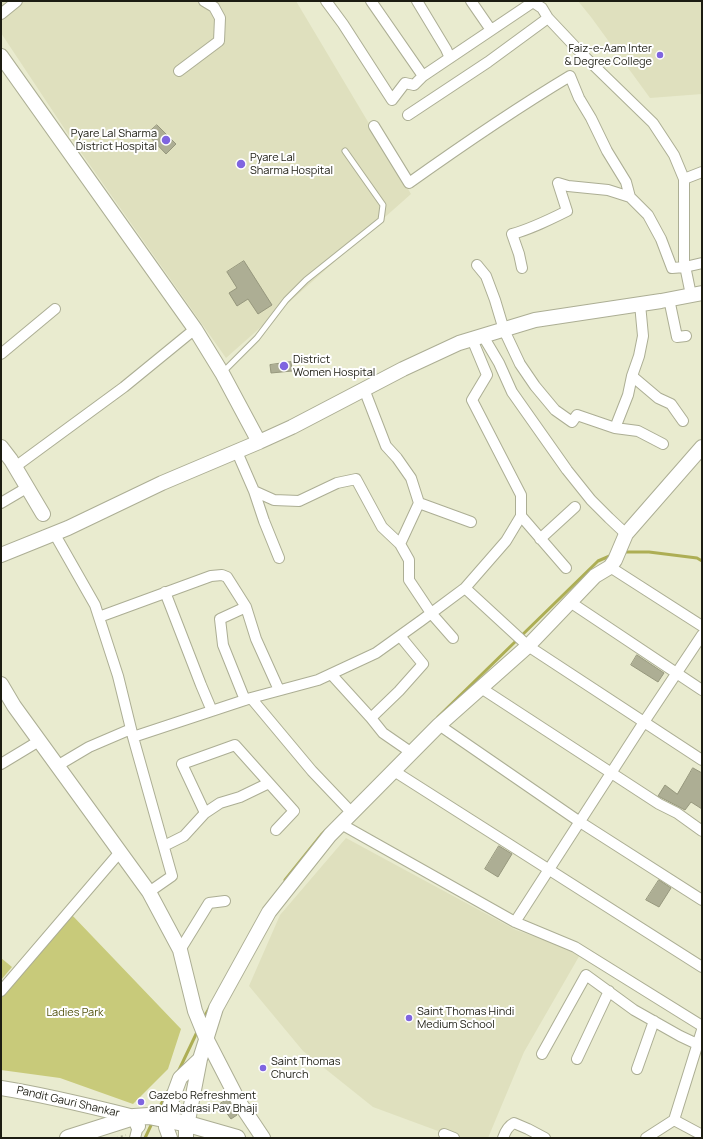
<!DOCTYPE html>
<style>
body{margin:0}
#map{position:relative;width:703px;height:1139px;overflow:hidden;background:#e9ebcf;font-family:Manrope,sans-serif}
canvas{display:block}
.frame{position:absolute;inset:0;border:2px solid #1c1c12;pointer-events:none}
</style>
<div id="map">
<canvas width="703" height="1139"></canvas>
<div class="frame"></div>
</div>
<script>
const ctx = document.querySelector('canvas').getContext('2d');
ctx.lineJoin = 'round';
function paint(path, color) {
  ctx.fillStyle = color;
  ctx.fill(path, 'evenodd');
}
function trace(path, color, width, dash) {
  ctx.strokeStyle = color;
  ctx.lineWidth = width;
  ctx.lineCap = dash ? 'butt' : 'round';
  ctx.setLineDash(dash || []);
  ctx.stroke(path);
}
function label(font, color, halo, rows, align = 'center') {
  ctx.font = font + ' Manrope,sans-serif';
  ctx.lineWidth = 4;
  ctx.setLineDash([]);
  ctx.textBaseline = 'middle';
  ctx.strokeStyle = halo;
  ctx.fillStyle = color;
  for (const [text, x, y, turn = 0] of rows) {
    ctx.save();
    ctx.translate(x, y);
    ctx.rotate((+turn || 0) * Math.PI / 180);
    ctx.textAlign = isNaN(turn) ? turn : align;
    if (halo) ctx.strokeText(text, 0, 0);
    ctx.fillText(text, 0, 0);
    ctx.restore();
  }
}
paint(new Path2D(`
 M1,1H296L411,194L226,358L68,134L1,33Z
 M578,1H702V94L650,98L591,17Z
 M346,838L516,930L581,953L524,1052L488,1138H457L373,1107L303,1051L249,986L280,915Z`), '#dfe0be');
paint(new Path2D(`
 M71,914L181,1029L168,1069L133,1104L60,1078L1,1070V998Z
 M1,958L12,967L1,980Z`), '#c8ca7a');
trace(new Path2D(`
 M623,552H649L697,558L702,561
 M438,717L598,561L612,555
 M285,880L322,834L326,830
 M203,1019L211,1005
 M178,1072L198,1030
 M157,1112L168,1091
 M145,1138L153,1121`), '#adae54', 3);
const building = new Path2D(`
 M157,125L176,144L166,154L147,134Z
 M244,261L272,305L258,314L248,299L237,306L229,293L237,288L227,272Z
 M291,362L292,371L271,373L270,365Z
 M637,655L664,673L658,682L631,665Z
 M693,768L702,773V809L691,802L685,810L658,796L665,785L677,794Z
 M499,846L512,854L498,877L485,869Z
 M659,880L671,888L659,907L646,900Z
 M228,1099L237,1115L231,1119L220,1104Z`);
paint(building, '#adae94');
trace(building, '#96977d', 1);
const lane = new Path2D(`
 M223,372L257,338L286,300L306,280L381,220L383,205L345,151`);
const street = new Path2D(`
 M326,1L343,24L392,100L405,83L414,85L423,76L533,2L542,8L548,18
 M371,1L423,76
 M417,1L446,49L450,58
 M471,1L491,30
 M1,14L17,1
 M179,71L219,41L220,18L214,7L204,1
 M408,115L488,62L548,18L581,53L653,123L674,155L684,179V261L691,295
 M374,126L409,183C461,146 515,109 570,76L579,98L591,118L607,151L626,182L630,197
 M684,179L702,172
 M477,265L486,276L495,300L504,330L520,364L535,386L555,410L572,422L577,415L615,428L628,395L632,376L639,356L643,336L640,304
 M522,268L519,254L512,234C531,229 549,220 567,211L558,183L568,186L608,190L630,197L648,215L661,239L672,268L685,267L702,263
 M669,299L677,337L686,336
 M483,336L499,363L512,392L567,470L591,500L609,518L626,534
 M472,339L487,375L472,400L521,495V516L506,541L465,588L528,646L702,760
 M1,354L55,309
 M632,376L658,398L671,404L683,421
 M364,389L386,446L397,458L411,478L419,503L400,544L409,560V580L431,613L453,638
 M615,428L638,431L663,444
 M237,452L254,491L274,500L299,501L337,483L356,479L382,527L400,544
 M15,467L124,387L195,329
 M254,491L264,521L279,558
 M1,503L23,490L26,486
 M419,503L471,522
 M521,516L566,568
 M54,533L95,605L118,676L133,737L172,876L149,892
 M540,539L575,507
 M610,567L702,626
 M165,592L201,685L212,711
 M570,602L702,690
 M99,617L211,576L222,575L227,577L246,607L256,639L279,690
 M331,674L371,718L399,691L423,664L400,636
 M481,688L659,804L677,813L702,831
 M251,698L312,771L352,813
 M245,700L223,645L220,619L246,607
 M371,718L383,733L412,753
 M439,725L580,822L702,900
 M133,737L251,698L318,680L376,653L422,620L465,588
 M1,764L39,741
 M57,766L89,747L131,729
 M394,771L702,967
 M269,783L294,811L276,830
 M341,824L515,922L575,947L702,1026
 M164,846L184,836L205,813L220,803L240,797L269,783L235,745L182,764L205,813
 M515,922L644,722L702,635
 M180,950L209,903L225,901
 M1,991L120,852
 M542,1054L586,975L634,1010L680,1036L697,1044
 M577,1059L609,991
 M637,1069L654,1021
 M674,1120L702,1030
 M444,1134L454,1138
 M135,1138L138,1126
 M503,1138C505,1132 508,1126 514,1123L528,1129L545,1138
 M646,1138L674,1120L702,1135`);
const secondary = new Path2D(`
 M1,56L195,329L222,373L259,442
 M1,447L11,460L43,514
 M1,555L68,528L162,483L259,442L292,427L403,369L459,343L535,320L661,301L702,293
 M1,684L14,706L149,892L180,950L195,1011L206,1038L239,1102L263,1138
 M1,1088C46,1095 90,1106 134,1117L138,1126
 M170,1138L166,1127L170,1105L180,1078L200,1059
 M186,1138V1131L200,1059L216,1008L269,912L330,835L439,725L528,646L595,576L610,567L615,560L626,534L702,447`);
const primary = new Path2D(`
 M68,1138L134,1117L149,1116L188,1124L237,1138`);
trace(lane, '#acae94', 7);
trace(street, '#acae94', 12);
trace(secondary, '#acae94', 16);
trace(primary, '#acae94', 18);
trace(new Path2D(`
 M116,1138L126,1135`), '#a6a791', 1.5, [2, 3]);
trace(lane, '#fff', 5);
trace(street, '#fff', 10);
trace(secondary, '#fff', 14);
trace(primary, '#fff', 16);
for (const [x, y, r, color] of [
 [660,55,4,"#7f65e0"],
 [166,140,5,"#7f65e0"],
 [241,164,5,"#7f65e0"],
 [284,366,5,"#7f65e0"],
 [409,1018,4,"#7f65e0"],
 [263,1068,4,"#7f65e0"],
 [141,1102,4,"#7f65e0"]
]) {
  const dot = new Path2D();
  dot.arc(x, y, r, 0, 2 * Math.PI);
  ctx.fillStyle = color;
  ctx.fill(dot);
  trace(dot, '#fff', 1.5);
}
label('11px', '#1c1c12', '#fff', [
 ["Faiz-e-Aam Inter",652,49,"right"],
 ["& Degree College",652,62,"right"],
 ["Pyare Lal Sharma",157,134,"right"],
 ["District Hospital",157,147,"right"],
 ["Pyare Lal",250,158],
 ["Sharma Hospital",250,171],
 ["District",293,360],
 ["Women Hospital",293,373],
 ["Saint Thomas Hindi",417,1012],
 ["Medium School",417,1025],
 ["Saint Thomas",271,1062],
 ["Church",271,1075],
 ["Gazebo Refreshment",149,1096],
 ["and Madrasi Pav Bhaji",149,1109]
], 'left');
label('11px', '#545410', '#fff', [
 ["Ladies Park",75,1013]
]);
label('11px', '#1c1c12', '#fff', [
 ["Pandit Gauri Shankar",68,1102,13]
]);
</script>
